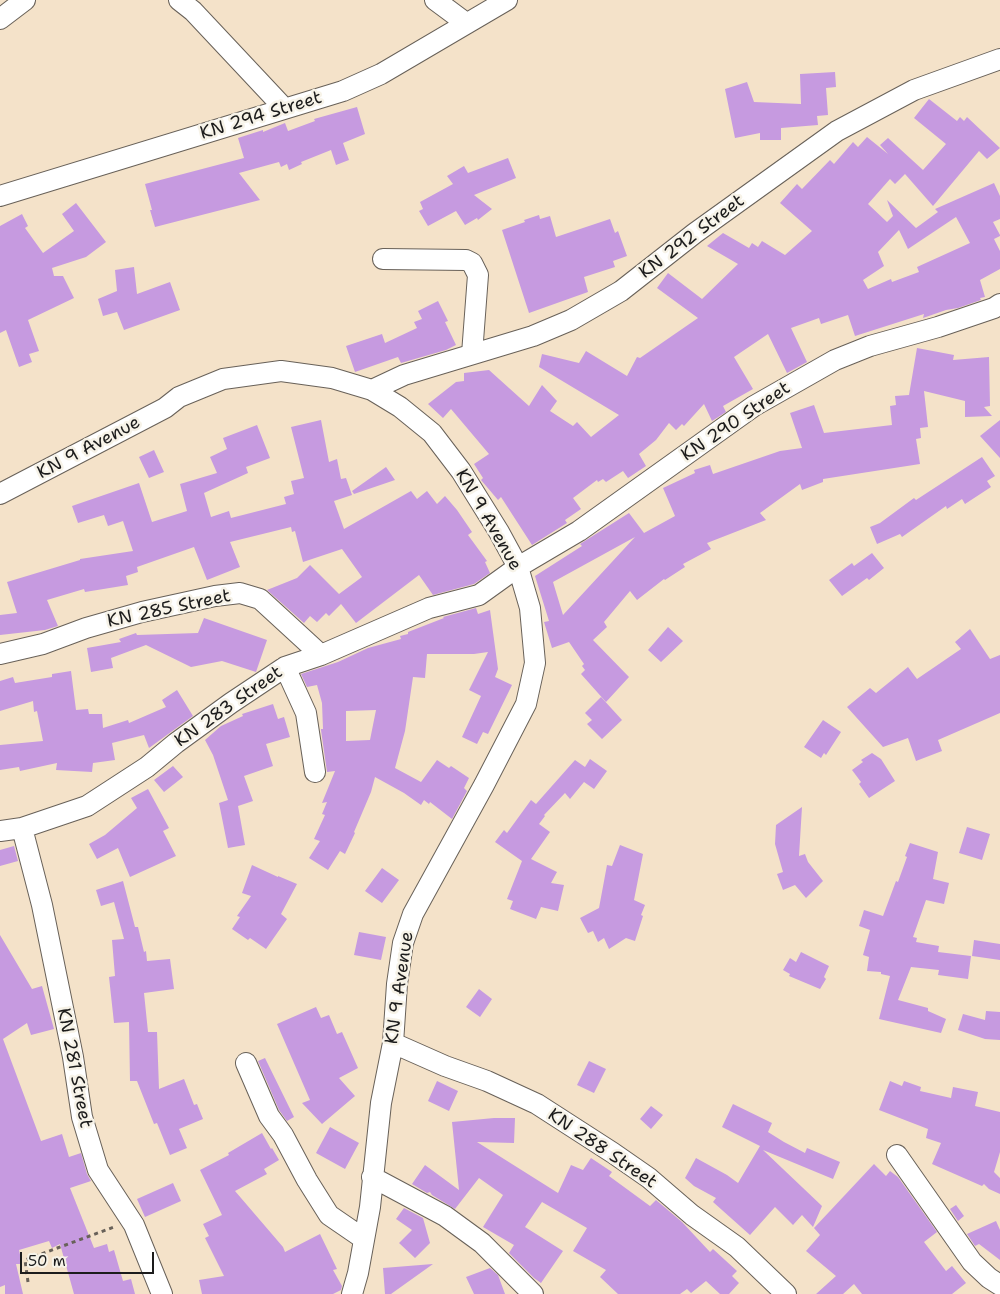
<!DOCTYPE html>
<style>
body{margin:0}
#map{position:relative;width:1000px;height:1294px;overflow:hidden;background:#f4e2c9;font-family:"Shantell Sans",sans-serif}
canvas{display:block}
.scale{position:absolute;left:20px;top:1252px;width:134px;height:22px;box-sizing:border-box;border:2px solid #1c1c1c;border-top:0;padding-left:6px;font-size:15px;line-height:18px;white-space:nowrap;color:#1c1c1c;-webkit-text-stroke:4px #f7f3e8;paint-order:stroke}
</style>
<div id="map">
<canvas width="1000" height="1294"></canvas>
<div class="scale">50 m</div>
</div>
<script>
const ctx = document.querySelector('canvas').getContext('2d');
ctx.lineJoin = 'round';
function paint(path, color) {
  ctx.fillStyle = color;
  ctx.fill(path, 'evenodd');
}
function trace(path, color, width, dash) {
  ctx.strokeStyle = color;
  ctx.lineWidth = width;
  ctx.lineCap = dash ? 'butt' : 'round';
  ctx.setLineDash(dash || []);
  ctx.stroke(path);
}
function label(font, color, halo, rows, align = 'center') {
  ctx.font = font + ' "Shantell Sans",sans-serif';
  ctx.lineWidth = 5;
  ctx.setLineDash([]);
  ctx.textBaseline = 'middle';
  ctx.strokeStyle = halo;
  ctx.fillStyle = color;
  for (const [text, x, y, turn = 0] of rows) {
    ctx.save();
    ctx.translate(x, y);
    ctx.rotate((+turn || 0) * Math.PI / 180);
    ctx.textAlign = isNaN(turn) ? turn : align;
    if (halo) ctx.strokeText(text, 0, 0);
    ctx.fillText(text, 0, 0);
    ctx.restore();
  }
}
paint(new Path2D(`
 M835,72L836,87L826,88L828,115L817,116L818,125L781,128V140H760V133L735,138L725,89L747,82L754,102L801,104L800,74Z
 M929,99L957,121L960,117L964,121L967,117L1000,148L987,159L979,151L933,206L905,174L895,184L890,179L868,204L887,222L893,216L887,200L916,228L938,212L935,209L994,183L1000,196V219L993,222L1000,235V236L994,239L1000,251V269L980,280L985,297L980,298L981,300L958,308L946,310L923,318L924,314L855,336L848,315L821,324L819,318L791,328L807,362L787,373L768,334L734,357L753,389L723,406L726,412L712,421L704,404L684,426L682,424L676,430L669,423L656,440L639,454L646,466L628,478L623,471L606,482L603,479L598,482L597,480L573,498L581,509L565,520L567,523L532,545L501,497L498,500L481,480L483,478L474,464L489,454L451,409L443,418L428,404L456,382L464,381V373L489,370L529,406L542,385L557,401L550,411L573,426L577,422L591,437L619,415L539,367L542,354L579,363L586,351L627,376L637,357L640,358L698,318L657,288L668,273L702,299L738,264L707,246L723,233L749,248L752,243L758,247L762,241L785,255L812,231L780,203L797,184L802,189L830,160L834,164L853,142L858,147L867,137L888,154L880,145L888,138L923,170L946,144L914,118ZM956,217L970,243L917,267L919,272L892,282L891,279L868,289L863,280L884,266L878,252L899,230L908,249Z
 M357,107L365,134L343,143L349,160L336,165L331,150L301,162L302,164L289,170L287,164L281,167L279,162L239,173L260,200L155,227L150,210H152L145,184L244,158L238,138L263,130V132L285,123L288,131L315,121L314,119Z
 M508,158L516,178L474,195L492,209L478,220L477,218L465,225L456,211L428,226L419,211L423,209L420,202L453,184L447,176L464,166L468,173Z
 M76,203L106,242L86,257L52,268L54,276H63L74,298L28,320L39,351L29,354L32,362L19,367L6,330L0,333V226L22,214L28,226L25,228L43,253L74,231L62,214Z
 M539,215L540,219L550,216L556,237L610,219L615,233L618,231L627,256L613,261L615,267L584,277L588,292L529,313L502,230L525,222L524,220Z
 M134,267L137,294L170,282L180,310L124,330L117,312L103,316L98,299L117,291L115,270Z
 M438,301L448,321L445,322L456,345L446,350L401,363L398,357L355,372L346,346L382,334L385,343L417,328L414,322L422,319L418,311Z
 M917,348L954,355L953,360L989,357L990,406L984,407L992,416L965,417V401L924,391L928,427L920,428L921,438L916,439L920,464L823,479V482L802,490L800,484L760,513L766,520L707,543L711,549L683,564L685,567L665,580L664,579L637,600L630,591L604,622L607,627L593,640L629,677L606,702L581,674L585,670L582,666L584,664L569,642L552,648L544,622L549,621L535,576L582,546L580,544L629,513L644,533L675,516L663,488L695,473L694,470L710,465L713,474L780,451L802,448L790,413L814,405L824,433L892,425L890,406L896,405L895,396L909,395ZM635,537L563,615L553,582Z
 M321,420L329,462L337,459L341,479L346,478L352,495L334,501L344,529L411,491L417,499L427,491L437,504L445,496L457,510L472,532L468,535L487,561L485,562L490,573L474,584L433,595L419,575L356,623L341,604L329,616L326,613L317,622L310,616L304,623L267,590L297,578L310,565L339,594L362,577L342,549L303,562L295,531L292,532L291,527L230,542L240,567L207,580L194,547L137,567L138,572L126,576L128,585L85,592L84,589L47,600L58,626L45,630L0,635V615L17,613L7,582L80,560V559L133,551L123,521L108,526L104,515L78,523L72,506L139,483L152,522L187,511L180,484L217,473L210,457L227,449L223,438L257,425L270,458L246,467L248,473L204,493L211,517L229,511L231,518L286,504L284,497L294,494L291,481L304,478L291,427Z
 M1000,420V458L980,436Z
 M154,450L164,472L149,478L139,457Z
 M982,457L995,476L987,481L991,487L965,504L962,499L947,509L946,506L902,537L900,534L877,544L870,527L880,523L914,498L916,500Z
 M386,467L395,480L354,494L352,491Z
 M872,553L884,568L869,580L867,578L842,596L829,580L852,563L854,566Z
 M476,608L478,614L490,610L498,669L495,677L512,685L488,734L483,732L477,744L462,737L481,696L469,690L488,652L474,654H427L425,678L413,677L405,731L395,768L421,782L437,760L449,768L451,766L469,778L464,788L467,791L452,819L430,802L429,804L424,800L421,805L404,793L375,777L371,792L354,832L355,833L345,854L340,851L328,870L309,858L320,841L314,839L325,815L322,814L327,802L322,803L335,771L327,772L321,730V729H323L322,703L317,685L307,687L301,674L338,662L368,648L401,639L400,636L408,634V632L444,618L443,617ZM376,710L370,740L346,741V711Z
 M204,618L267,640L256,672L222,661L191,667L146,645L111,658L113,668L91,672L87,648L121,642L119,639L136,633L137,635L198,633Z
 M668,627L683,641L661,662L648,650Z
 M970,629L990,659L1000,655V713L938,740L942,751L916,761L908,738L883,747L847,707L870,688L876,693L908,667L917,679L961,649L955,642Z
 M71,671L76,710L88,709L89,714H102L103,728L128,720L129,723L166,707L162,700L177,690L193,716L149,748L144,735L112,743L115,760L93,763L92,772L56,770L57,763L20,771L19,767L0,770V745L43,741L37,711L34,712L33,701L0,711V681L13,677L15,683L52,677V674Z
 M601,697L622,720L602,739L587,724L592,720L585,713Z
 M273,704L278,719L284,717L290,737L266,744L273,766L244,776L253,801L238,806L245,845L228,848L219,803L228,800L213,755L205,740L221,726L243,716L242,714Z
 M823,720L841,732L826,755L824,753L821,758L804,747Z
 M872,753L881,759L895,781L869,798L859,784L861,782L852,770L863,762L861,760Z
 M590,759L607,771L594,789L584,782L570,799L565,793L544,815L545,816L539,824L550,832L531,859L557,872L551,883L564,885L558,911L541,907L536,919L510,909L513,901L507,899L522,861L495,842L504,830L507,833L531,800L536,804L575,760L585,767Z
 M173,766L183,777L164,792L154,780Z
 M148,789L169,828L163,831L176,856L130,877L118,848L97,859L89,844L105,835L137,808L131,798Z
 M802,807L799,856L805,854L808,862L823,881L806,898L795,885L783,890L777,874L783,872L775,844L776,825Z
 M967,827L990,834L982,860L959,853Z
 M910,843L938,852L933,879L949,883L944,904L926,900L913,937L917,938L916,942L939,946L938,952L971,956L968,979L938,975L939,970L911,967L898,1000L928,1008V1011L946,1019L941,1033L879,1019L890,976L881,974V972L867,971L869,957L863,955L870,930L859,926L864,910L883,916L896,881L898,882L907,857L905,856Z
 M620,845L643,854L634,900L645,905L641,915L643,916L635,941L626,938L609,949L604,938L598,942L593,931L588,933L580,918L599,908L607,865L612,866Z
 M14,846L18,861L0,866V850Z
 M252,865L278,877V876L297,884L281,914L287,919L266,949L250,938L248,940L232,929L240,917L237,916L251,896L242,893Z
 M382,868L399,880L382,903L365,891Z
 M123,881L135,927H138L144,952L146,951L147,961L170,959L174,989L144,993L148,1032H157L159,1089L184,1079L194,1105L197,1104L203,1119L179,1129L187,1148L170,1155L157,1123L154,1124L137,1081H130L129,1022L114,1023L109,977L115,976L112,940L124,939L114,902L101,906L96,890Z
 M359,932L386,937L381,960L354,955Z
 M0,935L32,989L42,986L54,1029L31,1035L27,1023L3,1039L41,1141L62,1134L69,1157L81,1153L87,1174L91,1181L70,1188L94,1248L107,1244L109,1252L114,1250L123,1281L131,1279L135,1294H74L60,1244L52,1248L49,1241L19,1250L22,1264H16L23,1294H5V1285L0,1287Z
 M974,940L1000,944V960L972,956Z
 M801,952L829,966L824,977L826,979L820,989L789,976L790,974L783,970L790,958L796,962Z
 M479,989L492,999L480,1017L466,1007Z
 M316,1007L321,1018L329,1015L337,1034L342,1032L358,1068L339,1078L355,1096L322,1124L302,1103L310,1100L277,1024Z
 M986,1011L1000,1012V1040L985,1039L958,1030L963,1014L985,1020Z
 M265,1058L294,1117L287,1121L279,1110L258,1061Z
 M589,1061L606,1069L594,1093L577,1085Z
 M437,1081L458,1091L449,1111L428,1101Z
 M890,1081L902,1086L904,1081L921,1087L920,1091L951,1098L953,1087L978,1092L975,1106L1000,1112V1152L994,1172L1000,1178V1194L989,1189L984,1184L982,1186L932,1164L941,1143L926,1138L928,1129L879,1110Z
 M733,1104L772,1123L768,1132L784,1142L805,1153L807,1148L840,1162L833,1179L763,1150L822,1206L813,1227L802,1215L793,1225L775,1207L750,1235L713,1202L716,1198L694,1186L685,1178L696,1158L727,1175L738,1183L760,1146L722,1127Z
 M651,1106L663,1115L651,1129L640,1119Z
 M494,1118H515L514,1143L477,1142L558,1193L571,1165L583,1170L591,1158L612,1172L609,1176L650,1206L656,1200L682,1222L710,1252L713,1249L737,1271L732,1276L739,1283L729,1294H720L706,1281L691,1293L687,1289L680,1294H618L600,1277L606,1270L573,1251L587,1228L542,1202L525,1227L563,1251L541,1283L534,1278L509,1253L514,1245L483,1227L503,1195L479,1178L455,1209L432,1195L430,1192L427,1193L412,1184L425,1165L459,1190L452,1122Z
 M330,1127L359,1143L345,1169L316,1153Z
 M262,1133L271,1149L272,1148L279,1160L264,1169L267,1174L235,1191L283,1247L285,1252L320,1234L337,1269L333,1270L342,1286L341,1290L333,1294H202L199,1280L224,1276L205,1238L209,1236L203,1224L222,1215L200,1170L229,1155L228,1153Z
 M874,1164L886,1176L890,1171L898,1177L937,1232L924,1242L946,1271L952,1266L966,1283L952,1294H862L854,1284L843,1294H816L836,1276L806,1251L820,1235L814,1228Z
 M173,1183L181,1201L145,1217L137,1199Z
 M956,1205L964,1216L958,1221L950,1209Z
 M404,1208L423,1218L430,1243L415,1258L399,1243L412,1230L396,1219Z
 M996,1221L1000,1230V1260L979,1244L975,1246L967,1234Z
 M433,1264L391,1294H385L383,1268Z
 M490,1268L498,1275L505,1294H474L466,1277Z`), '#c69ae0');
const minor = new Path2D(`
 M179,0L193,11L284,108
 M435,0L466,23
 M0,19L25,0
 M0,196L343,91L381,74L507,0
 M383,259L466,260L472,263L478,275L472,354
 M372,390L404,375L533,336L571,320L621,291L695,233L837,131L914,90L1000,59
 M0,494L165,408L179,397L223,379L281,371L332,378L372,390L400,407L432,433L461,471L499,532L518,567L530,608L535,663L526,704L484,785L413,914L403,943L397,984L393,1043L381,1103L370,1207L358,1273L352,1294
 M0,654L43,644L86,628L142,612L215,596L240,593L260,599L321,655
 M285,667L306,713L315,772
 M22,828L42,905L73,1057L82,1117L98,1170L134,1225L162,1294
 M0,831L22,828L87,806L147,767L176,743L231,703L285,667L321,655L429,608L479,595L518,567L579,531L754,406L835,360L870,346L938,327L994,308L1000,304
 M393,1043L445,1066L487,1081L537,1104L613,1153L649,1178L692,1215L737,1247L786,1294
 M246,1063L269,1116L283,1135L307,1180L329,1215L364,1239
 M897,1155L972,1262L989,1278L1000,1285
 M372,1177L445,1216L482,1243L533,1294`);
trace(minor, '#686159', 22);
trace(new Path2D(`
 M28,1282L25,1260L114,1227`), '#686159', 3, [4, 4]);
trace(minor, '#fff', 20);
label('18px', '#1c1c1c', '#f7f3e8', [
 ["KN 294 Street",261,116,-17],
 ["KN 292 Street",692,237,-37],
 ["KN 290 Street",736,422,-34],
 ["KN 9 Avenue",89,448,-28],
 ["KN 9 Avenue",488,520,60],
 ["KN 285 Street",169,609,-12],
 ["KN 283 Street",229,707,-35],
 ["KN 9 Avenue",400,988,-82],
 ["KN 281 Street",74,1068,79],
 ["KN 288 Street",602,1149,34]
]);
</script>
